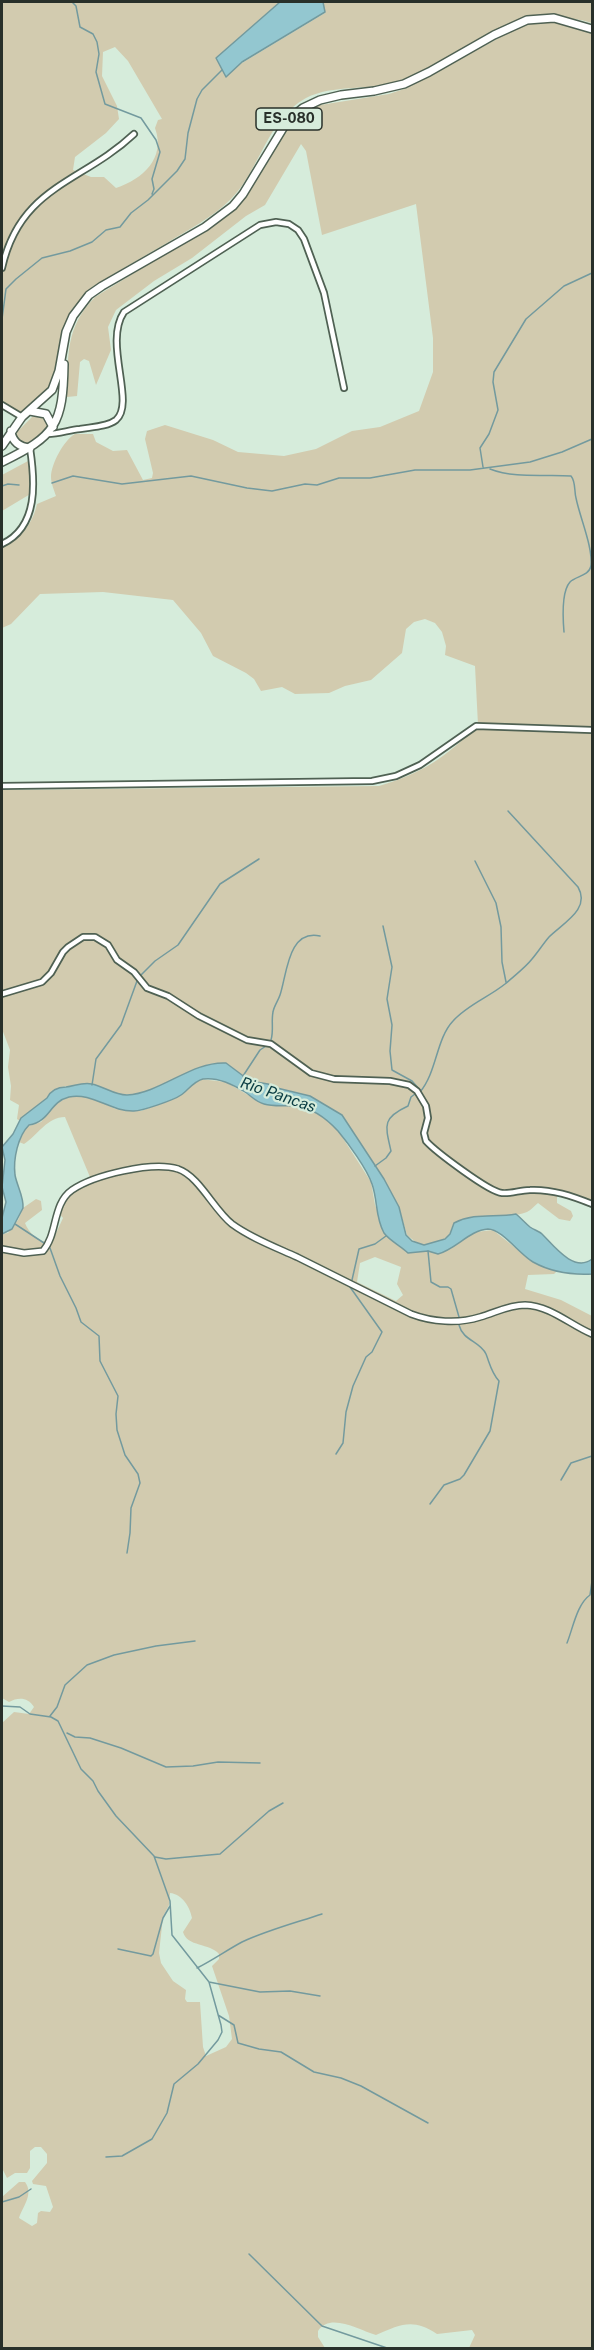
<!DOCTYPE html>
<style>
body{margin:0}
#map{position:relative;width:594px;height:2350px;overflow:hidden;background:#d6ecdb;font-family:"Public Sans",sans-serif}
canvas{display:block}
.frame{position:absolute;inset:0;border:3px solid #28302a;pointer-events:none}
</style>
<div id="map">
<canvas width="594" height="2350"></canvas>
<div class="frame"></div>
</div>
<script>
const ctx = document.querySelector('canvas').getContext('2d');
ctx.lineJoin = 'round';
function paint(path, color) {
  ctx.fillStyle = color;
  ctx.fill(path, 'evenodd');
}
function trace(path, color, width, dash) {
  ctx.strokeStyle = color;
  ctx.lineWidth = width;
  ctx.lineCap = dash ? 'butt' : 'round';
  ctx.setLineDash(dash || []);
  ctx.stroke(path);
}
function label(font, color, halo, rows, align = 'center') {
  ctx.font = font + ' "Public Sans",sans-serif';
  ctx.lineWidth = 4.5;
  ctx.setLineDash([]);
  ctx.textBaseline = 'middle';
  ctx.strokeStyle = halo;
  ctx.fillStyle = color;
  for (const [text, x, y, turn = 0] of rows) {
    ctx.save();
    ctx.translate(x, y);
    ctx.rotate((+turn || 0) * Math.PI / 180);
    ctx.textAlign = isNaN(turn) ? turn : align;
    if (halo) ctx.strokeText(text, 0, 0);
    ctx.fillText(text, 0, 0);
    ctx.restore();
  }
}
paint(new Path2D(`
 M2,2H280L238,40L242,63L325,13L323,2H592V23C516,0 463,59 396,82C367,91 334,84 306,98C267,119 260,170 231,199C212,218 189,229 167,243C142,257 117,272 92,287L72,309L66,325L57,379L29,411L17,413L2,403ZM115,47L128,61L162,119L158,120L155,128C166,158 143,179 116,188L104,177H91L73,170L75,157L106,133L119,119L117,106L102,76L103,52Z
 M535,21H554L592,33V1203L557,1192V1203L571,1211L573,1216L570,1221L559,1219L538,1203C534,1206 531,1210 527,1212C501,1222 480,1210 454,1223C451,1228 451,1233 448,1236C441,1243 427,1245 418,1244L407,1235L399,1207L384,1179L342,1115L310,1096L277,1088L268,1084L250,1081L226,1063L209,1064L144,1094L119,1095L90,1083L61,1087L20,1121L17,1119L19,1105L10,1100L11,1086L8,1067L10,1050L2,1029V790L379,786C423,773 446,757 478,725L475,666L445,655L446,646L442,632L435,623L425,619L414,622L406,629L402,653L371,680L345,686L329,693L295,694L282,687L261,691L254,679L246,673L213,656L201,633L173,600L103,592L40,594L11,624L2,628V547C20,540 33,523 37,504L56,496C54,490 51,483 51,477C51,464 64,440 75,434H93L96,442L113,451L127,450L143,480L152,478L153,473L145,439L147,431L165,425L213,440L238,452L284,456L316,449L352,431L380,427L419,411L433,372V338L416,204L322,235L306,151L301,144L265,205L246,216L192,258L154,281L116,310L108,327L111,350L96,385L89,361L84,359L80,362L77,396L67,397C68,357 65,327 95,297L227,216L240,203L258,178L294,118L314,106L389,94L407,88L499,38L498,36Z
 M33,416L46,419L50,424L49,433L27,448L15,440L17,432Z
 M28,461L30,464L32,493L2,511V475Z
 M200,1079L226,1082L265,1105L295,1106L316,1112L326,1119L339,1132L371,1182L375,1205L390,1239L408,1253L428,1251L439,1254L476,1232L493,1230L533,1262L557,1271L554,1274L528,1275L525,1289L561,1300L592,1316V2348H469L475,2335L472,2330L437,2334C413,2318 401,2324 376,2335C359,2330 330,2312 318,2331V2337L325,2348H2V2197L19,2182H25C34,2194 23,2206 19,2218L32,2226L37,2223L38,2213L41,2211L50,2212L53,2207L46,2186L33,2184L32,2181L47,2163V2154L41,2147H35L30,2151V2168L27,2173H15L7,2178L2,2168V1723L14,1712L29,1714L34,1707C28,1697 18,1697 9,1702L2,1698V1234L8,1233L18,1220L23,1208L36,1199L41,1201L42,1210L25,1223C29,1234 41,1244 52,1242L63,1218L58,1212L69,1192L90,1177L65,1117C47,1117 38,1135 24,1144L19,1142L26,1127L41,1122L56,1104L68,1097L87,1096L116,1109L141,1111L173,1099ZM375,1257L401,1267L397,1284L403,1295L396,1301L357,1282L360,1263ZM170,1893C182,1894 190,1907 192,1918L183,1932C187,1947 210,1943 219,1954V1959L212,1966L229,2016L232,2039L226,2047L206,2056L203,2047L200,2002H187L185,1999L186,1990L173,1981L161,1963L159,1953L163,1917L169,1905Z`), '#d2cbaf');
const water = new Path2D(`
 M280,2H323L325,12L242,62L226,77L216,58Z
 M226,1063L250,1081L268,1084L277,1088L310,1096L342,1115L384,1179L399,1207L406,1235L412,1241L424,1245L445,1239L450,1234L454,1223C476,1212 494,1218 516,1214C521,1218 525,1223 530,1227C534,1230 539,1231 542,1234C554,1246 574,1273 592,1259V1274C573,1275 551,1272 533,1262C520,1255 502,1229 488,1229C470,1230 456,1249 438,1254L428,1251L408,1253C401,1246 390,1241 384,1233C375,1217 378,1201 372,1184C367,1169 348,1143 338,1131C326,1118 313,1108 296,1106C285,1105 274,1107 264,1104C256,1102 251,1096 245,1092C234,1085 217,1077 203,1079C194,1081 187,1091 181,1095C174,1100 142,1111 134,1111C111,1112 92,1092 69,1097C49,1102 51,1121 29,1125C18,1136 13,1159 15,1175C17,1186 24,1197 23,1208L12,1229L2,1234V1218L6,1202L2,1187L5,1160L2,1147L13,1134L21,1118L47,1098C51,1090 58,1087 66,1087C75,1086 82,1082 92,1084C105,1087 114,1095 127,1095C161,1093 192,1061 226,1063Z`);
paint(water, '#93c7d0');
trace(water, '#739a9e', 1.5);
trace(new Path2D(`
 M72,2L76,6L80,27L93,34L97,42L99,54L96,72L105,104L141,118L156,140L160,152L152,179L154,189L152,194
 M2,319L6,289L16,279L42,258L70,251L92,242L106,230L120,227L131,213L148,200L177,171L185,159L188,133L197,99L202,90L222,70
 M483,467L480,448L489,434L498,410L493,382L494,372L526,319L564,286L592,273
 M490,469C515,479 546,474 571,476C576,482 574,491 576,498C580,518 593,547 591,566C589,576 576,576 570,582C561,592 563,620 564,632
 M52,483L73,476L122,484L191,476L247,488L272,491L305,484L317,485L339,478H370L415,470H470L530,462L562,452L592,439
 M2,486L8,484L19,485
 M475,861L496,903L501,927L502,962L506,982
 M383,926L392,967L387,999L392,1025L390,1051L392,1070L412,1081L420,1090
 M140,976L155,961L178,945L220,884L259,859
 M271,1040C274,1030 271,1022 273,1012C274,1006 278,1001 280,995C287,974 288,929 320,936
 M243,1076L260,1050L266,1046
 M92,1085L96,1059L121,1025L137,981
 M420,1092C437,1072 436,1039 453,1021C467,1005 489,997 505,984C514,976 525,968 532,959C538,952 543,944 549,937C563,923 591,909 578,887L508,811
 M375,1166L386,1158L391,1151C385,1125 382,1118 408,1106L411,1097L415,1094
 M15,1224L44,1243
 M50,1248L60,1276L76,1308L81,1322L99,1336L100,1361L118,1396L116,1414L117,1430L125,1455L138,1474L140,1483L131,1508L130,1533L127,1553
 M428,1251L431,1282L440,1287H448L451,1289L459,1317
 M352,1280L359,1249L375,1244L386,1236
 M336,1454L343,1443L346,1412L353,1386L366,1357L372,1352L382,1332L350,1287
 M561,1480L571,1463L592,1456
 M430,1504L444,1485L460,1479L464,1475L490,1431L499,1381C491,1372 490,1364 486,1354C480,1341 463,1341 459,1325
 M567,1643C573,1628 577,1604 590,1595L592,1581
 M2,1706L20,1707L30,1714L51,1717L58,1721L81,1769L93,1781L98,1791L116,1816L154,1856L170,1901L172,1935L209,1982L221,2025L222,2032L218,2040L198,2064L174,2084L167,2113L152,2139L122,2156L106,2157
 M50,1716L57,1707L65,1685L87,1665L114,1655L156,1646L195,1641
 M67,1733L75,1737L90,1738L121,1748L166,1767L193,1766L218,1762L260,1763
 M155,1857L166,1859L220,1854L269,1811L283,1803
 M118,1949L151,1956L153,1954L163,1918L170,1906
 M197,1968C213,1960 227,1950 242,1942C268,1930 295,1923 322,1914
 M209,1982L260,1992L290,1991L320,1996
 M218,2015L234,2025L238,2043L259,2049L281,2052L314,2072L341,2078L361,2086L428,2123
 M2,2202L19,2197L31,2189
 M249,2254L322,2326L387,2348`), '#739a9e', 1.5);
const minor = new Path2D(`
 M2,268C20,186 82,183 134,134
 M2,405L22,417
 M48,434C59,434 69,430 80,429C91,427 107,427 116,420C136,403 103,343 124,312L260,225L276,222L289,224L298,230L304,239L324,293L344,388
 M2,544C39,527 35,481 30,448
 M2,786L372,781L396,776L420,765L476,726L592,730
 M2,994L42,982L51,973L63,952L68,947L83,937H95L108,945L117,960L134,972L147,988L168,996L199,1016L247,1040L271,1044L311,1073L334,1079L390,1081L409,1085L417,1091L426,1106L428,1118L424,1133L426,1141C435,1151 489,1192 502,1193C511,1194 520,1190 530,1190C552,1189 572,1196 592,1204`);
const tertiary = new Path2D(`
 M2,1249L24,1253L43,1251C58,1234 52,1204 72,1190C94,1175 152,1161 178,1169C199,1176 214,1210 232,1224C251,1238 275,1247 297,1257C335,1276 373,1295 411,1314C432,1322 458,1324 480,1317C495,1313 508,1305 525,1305C551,1306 570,1325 592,1334`);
const primary = new Path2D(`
 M30,411L46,414L53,427
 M11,431C12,442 20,447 30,448
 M2,446L22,417L52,390L59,371L66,332L73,316L89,295L102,286L205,227L233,206L243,194L288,120L303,108L320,100L341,95L374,91L404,84L429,72L494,35L527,20L554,18L592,29
 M2,462C56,436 63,424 64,364`);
trace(minor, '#4f6153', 8);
trace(tertiary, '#4f6153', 8);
trace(primary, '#4f6153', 10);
trace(minor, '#fff', 4.5);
trace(tertiary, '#fff', 5);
trace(primary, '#fff', 7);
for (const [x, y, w] of [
 [289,119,66]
]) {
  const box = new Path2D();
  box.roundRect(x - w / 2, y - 11, w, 22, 4.5);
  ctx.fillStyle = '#d6ecdb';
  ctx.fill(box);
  trace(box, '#28302a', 1.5);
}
label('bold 14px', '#28302a', null, [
 ["ES-080",289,119]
]);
label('italic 16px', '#083b41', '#d6ecdb', [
 ["Rio Pancas",278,1095,19]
]);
</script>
